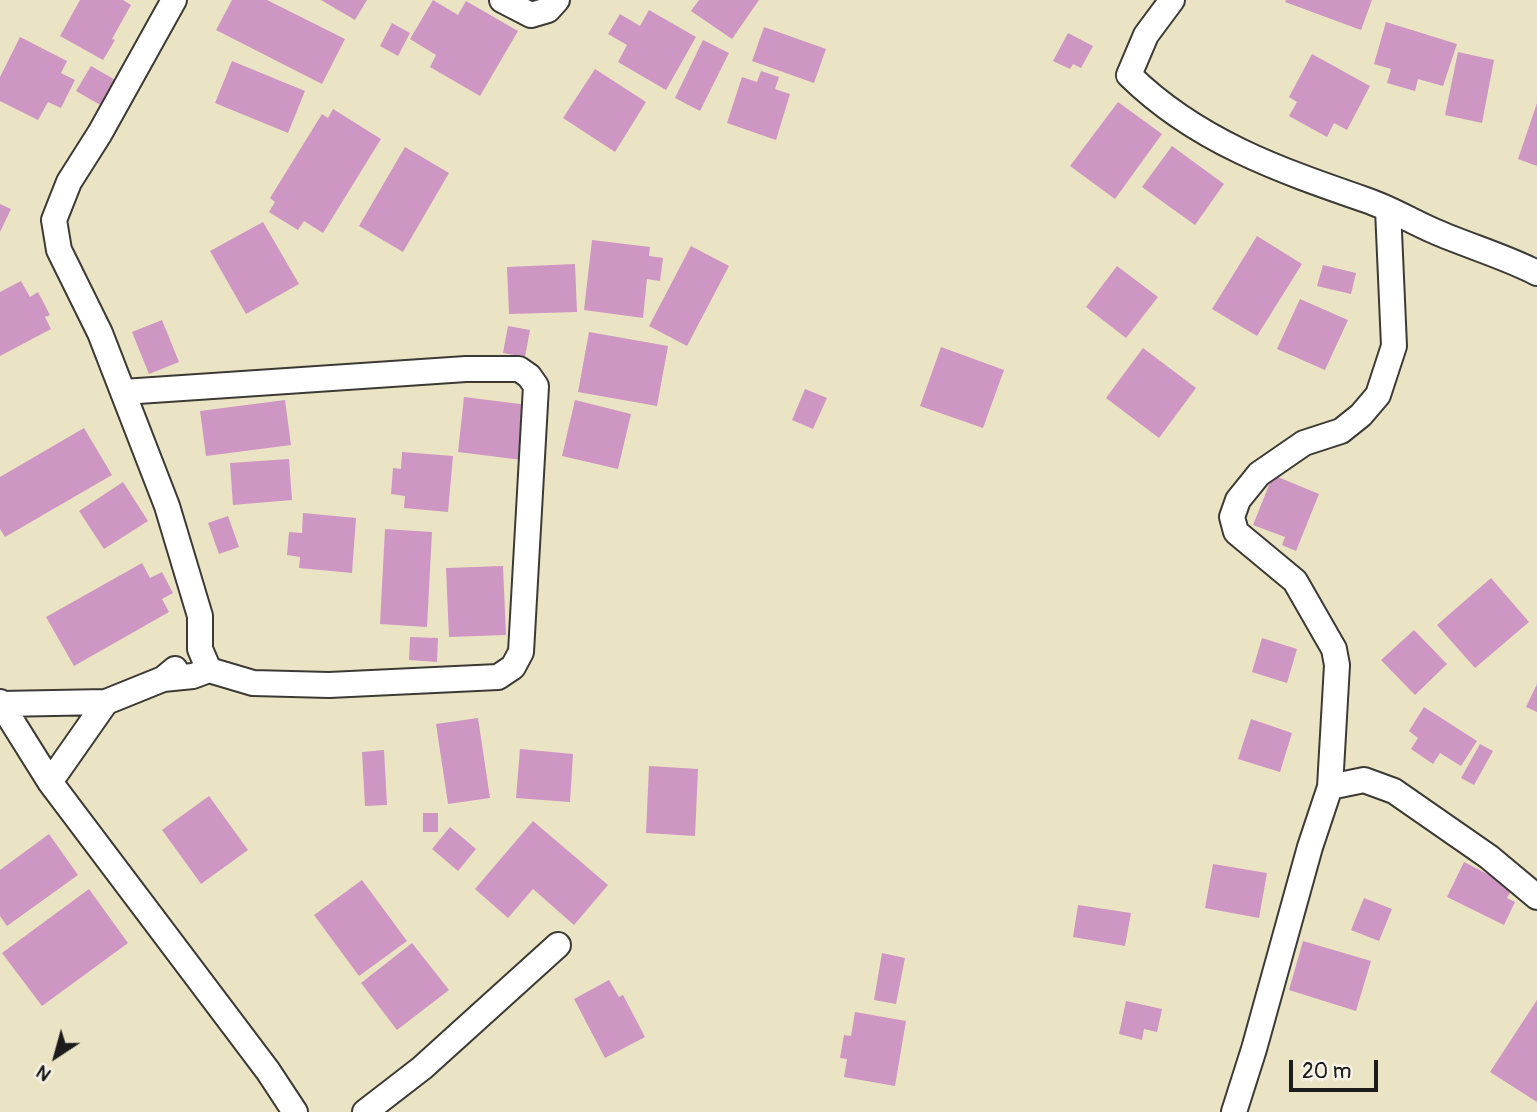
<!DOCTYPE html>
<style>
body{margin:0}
#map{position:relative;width:1537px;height:1112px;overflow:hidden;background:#ebe4c4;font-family:Pangolin,sans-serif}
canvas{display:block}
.north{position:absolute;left:21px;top:1021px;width:70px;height:70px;-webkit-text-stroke:5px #f7f3e8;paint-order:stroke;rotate:216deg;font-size:19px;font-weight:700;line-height:28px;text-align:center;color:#1c1c1c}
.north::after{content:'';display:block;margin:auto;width:24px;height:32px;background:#1c1c1c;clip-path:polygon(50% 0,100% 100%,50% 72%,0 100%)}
.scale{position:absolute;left:1289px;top:1060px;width:89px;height:32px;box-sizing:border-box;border:4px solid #1c1c1c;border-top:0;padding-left:9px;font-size:21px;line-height:24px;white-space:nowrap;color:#1c1c1c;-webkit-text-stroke:5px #f7f3e8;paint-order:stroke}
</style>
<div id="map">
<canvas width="1537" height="1112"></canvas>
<div class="north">N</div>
<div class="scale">20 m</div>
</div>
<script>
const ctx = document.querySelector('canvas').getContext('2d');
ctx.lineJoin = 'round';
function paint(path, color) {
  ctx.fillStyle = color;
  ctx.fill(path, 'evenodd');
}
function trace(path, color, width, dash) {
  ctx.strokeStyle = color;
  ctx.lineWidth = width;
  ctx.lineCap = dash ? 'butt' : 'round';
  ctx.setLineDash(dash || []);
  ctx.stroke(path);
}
paint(new Path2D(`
 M80,0H123L131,5L112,39L115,40L103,60L60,36Z
 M232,0H267L345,39L322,84L216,30Z
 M321,0H367L355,20Z
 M433,0L458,15L466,1L518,31L480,96L430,67L436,55L410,39Z
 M699,0H759L732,39L691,11Z
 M1286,0H1372L1361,30L1285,2Z
 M649,10L696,37L666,90L618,62L627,45L608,34L620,14L640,26Z
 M1386,22L1457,44L1443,86L1418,79L1415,91L1387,83L1391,69L1374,64Z
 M392,23L410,33L398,56L380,46Z
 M764,27L826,49L814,83L752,61Z
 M1068,33L1093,46L1081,68L1073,64L1070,69L1053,61Z
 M20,37L67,61L61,73L75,80L61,108L48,102L38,120L0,101V77Z
 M703,40L729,53L700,111L675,98Z
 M1458,52L1494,60L1482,123L1445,115Z
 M1312,54L1370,86L1347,130L1334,123L1327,137L1289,116L1297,102L1289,97Z
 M232,61L305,91L288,133L215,103Z
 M91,66L117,81L102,106L76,91Z
 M595,69L646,102L615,152L563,118Z
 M761,71L779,77L775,89L790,94L776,140L727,123L742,77L757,82Z
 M1118,102L1162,134L1115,199L1070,166Z
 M1537,103V166L1518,159Z
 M333,109L381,139L323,233L304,221L298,230L269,212L275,202L270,198L322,114L328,118Z
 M1172,146L1224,184L1195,225L1142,187Z
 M405,147L449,173L403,252L359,226Z
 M0,204L11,209L0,232Z
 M263,222L299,284L246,314L210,251Z
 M1257,236L1302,264L1257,336L1212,309Z
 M592,240L650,247L649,256L663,258L660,281L647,279L643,318L584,310Z
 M691,246L729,266L687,346L649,326Z
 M575,264L577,312L509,314L507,267Z
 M1323,265L1356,273L1351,294L1317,286Z
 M1117,266L1158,297L1126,338L1086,307Z
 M21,281L30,297L38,292L50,315L45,317L51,329L0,356V292Z
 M1300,299L1348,320L1325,370L1277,349Z
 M162,320L179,362L149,374L132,332Z
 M508,326L530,330L525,357L503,353Z
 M589,332L668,346L657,406L578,392Z
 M941,347L1004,370L983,428L920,406Z
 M1143,348L1196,388L1159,438L1106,398Z
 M805,389L827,398L813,429L792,420Z
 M464,397L528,405L522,460L458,452Z
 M285,400L291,445L206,456L200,411Z
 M575,400L631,414L618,469L562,456Z
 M84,428L112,475L5,537L0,529V477Z
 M402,452L453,456L448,512L404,508L405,496L391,494L393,468L401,469Z
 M289,459L292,500L233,505L230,463Z
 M1273,475L1319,494L1296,551L1282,545L1285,537L1253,525Z
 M123,482L148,521L104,549L79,511Z
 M303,513L356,518L352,573L299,568L300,557L287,555L289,532L302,533Z
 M228,516L239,547L219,554L208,523Z
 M385,529L432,532L427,627L380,624Z
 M142,563L150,578L162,572L173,593L162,599L169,612L74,666L46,617Z
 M503,566L506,635L449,637L446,568Z
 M1491,578L1529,622L1475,668L1437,625Z
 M1414,630L1447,664L1415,695L1381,660Z
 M410,637L438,638L437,662L409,660Z
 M1262,638L1297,649L1287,683L1252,672Z
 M1537,684V712L1526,707Z
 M1424,707L1477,741L1461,766L1440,753L1433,764L1411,749L1418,738L1409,731Z
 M478,718L490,798L448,804L436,724Z
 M1251,719L1292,733L1280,772L1238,759Z
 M1480,744L1493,751L1474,785L1461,778Z
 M520,749L573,754L570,802L516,798Z
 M384,750L387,805L365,806L362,752Z
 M649,766L698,769L695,836L646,833Z
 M209,796L248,850L201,884L162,830Z
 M423,813H438V832H423Z
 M533,821L608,885L574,925L533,889L508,918L475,889Z
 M450,827L476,849L458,871L432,849Z
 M49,834L78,875L7,926L0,916V870Z
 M1464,862L1513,887L1507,898L1515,902L1504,925L1447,897Z
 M1213,864L1267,873L1259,918L1205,908Z
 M362,880L407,941L359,976L314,915Z
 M89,889L128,943L42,1006L2,953Z
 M1364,898L1392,909L1379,941L1351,930Z
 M1078,905L1131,913L1125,946L1073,937Z
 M1303,941L1371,961L1356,1011L1289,990Z
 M412,943L449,990L397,1030L361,983Z
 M882,953L905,958L896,1004L874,1000Z
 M609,980L619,997L623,995L645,1037L605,1058L574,999Z
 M1537,1000V1102L1490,1072Z
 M1126,1001L1162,1009L1157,1032L1144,1029L1142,1040L1119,1034Z
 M855,1012L906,1021L895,1086L844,1077L847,1059L840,1058L844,1035L851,1036Z`), '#ce96c2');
const minor = new Path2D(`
 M174,0L100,133L69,182L54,220L59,250L100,333L167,506L200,616V649L209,670
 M502,0L531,15L548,10L557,0
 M1172,0L1146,35L1129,75C1196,141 1279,170 1366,200C1390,208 1411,221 1434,231C1468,246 1504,256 1537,273
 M123,392L466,369H519L529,376L536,386L521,652L513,667L498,677L329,685L253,683L209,670L193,676L163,679
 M0,702L50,782L268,1071L295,1112
 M1,704L106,702L163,679L175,669
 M50,782L106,702
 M1330,787L1364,780L1394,791L1489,857L1537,897
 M365,1112L422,1068L558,945
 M1234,1112L1254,1049L1310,847L1330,787L1337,665L1334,649L1295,581L1236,532L1232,517L1238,500L1259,474L1304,443L1341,431L1361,415L1378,395L1394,346L1388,209`);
trace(minor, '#3b3a35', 28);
trace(minor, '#fff', 24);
</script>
